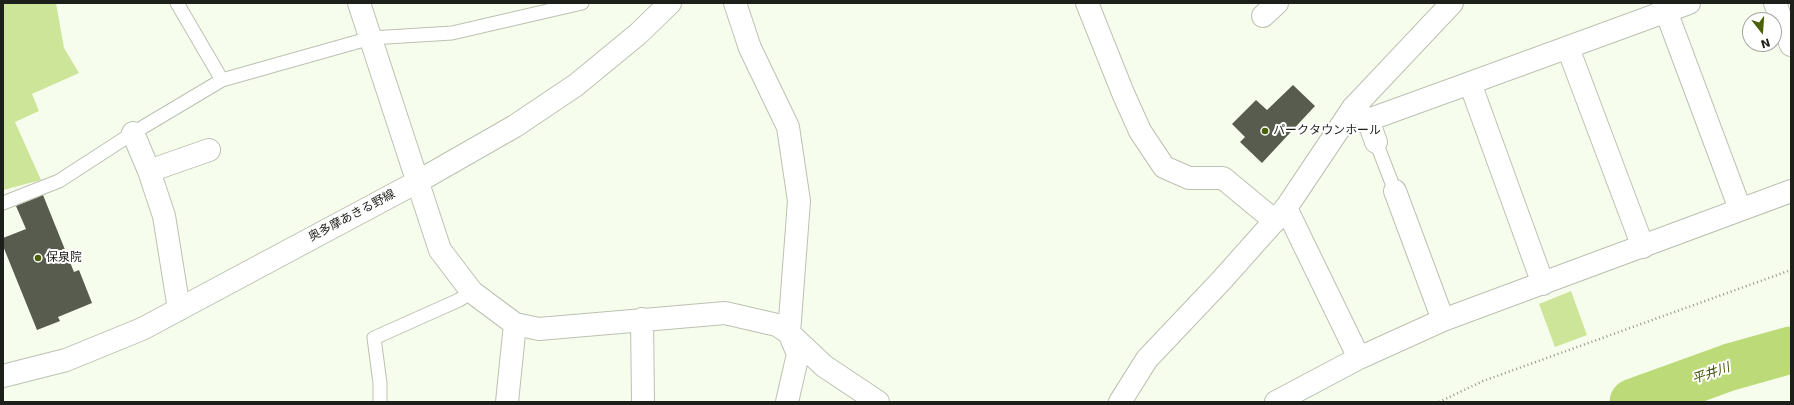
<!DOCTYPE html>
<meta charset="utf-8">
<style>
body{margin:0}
#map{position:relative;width:1794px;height:405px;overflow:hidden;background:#f7fded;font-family:"DejaVu Sans",sans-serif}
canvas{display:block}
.frame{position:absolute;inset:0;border:4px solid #1d1f1a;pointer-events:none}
.north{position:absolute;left:1742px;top:12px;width:40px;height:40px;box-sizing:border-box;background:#fff;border:1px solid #a5a5a3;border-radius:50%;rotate:163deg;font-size:11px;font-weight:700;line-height:16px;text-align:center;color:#1d1f1a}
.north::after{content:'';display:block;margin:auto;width:14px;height:18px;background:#4a5f06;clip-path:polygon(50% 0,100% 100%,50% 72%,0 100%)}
</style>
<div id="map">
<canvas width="1794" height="405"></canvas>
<div class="frame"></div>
<div class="north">N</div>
</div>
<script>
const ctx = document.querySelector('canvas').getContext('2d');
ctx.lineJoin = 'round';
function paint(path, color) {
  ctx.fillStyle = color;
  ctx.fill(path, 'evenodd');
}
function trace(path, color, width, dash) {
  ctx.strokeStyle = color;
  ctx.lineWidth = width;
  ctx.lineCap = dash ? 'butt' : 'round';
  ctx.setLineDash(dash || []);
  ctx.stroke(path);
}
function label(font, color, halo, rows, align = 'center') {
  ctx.font = font + ' "DejaVu Sans","Noto Sans JP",sans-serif';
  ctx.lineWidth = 4;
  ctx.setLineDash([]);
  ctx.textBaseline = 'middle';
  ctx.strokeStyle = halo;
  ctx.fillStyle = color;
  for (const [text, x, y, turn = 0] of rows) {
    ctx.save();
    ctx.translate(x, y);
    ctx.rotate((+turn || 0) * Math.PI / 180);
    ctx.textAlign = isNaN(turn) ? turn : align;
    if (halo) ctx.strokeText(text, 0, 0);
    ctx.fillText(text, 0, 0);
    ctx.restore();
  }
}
paint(new Path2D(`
 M3,3H56L64,48L79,73L32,94L39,111L15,122L41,180L3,190Z
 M1571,291L1587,335L1555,347L1539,304Z`), '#cce598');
trace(new Path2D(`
 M1633,402L1730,367L1791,350`), '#bdda79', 47);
paint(new Path2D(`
 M1293,85L1315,106L1262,163L1240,142L1245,137L1232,124L1256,100L1267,110Z
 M43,195L74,272L79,270L92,303L58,317L60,321L37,330L3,246V238L26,229L16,206Z`), '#575c4f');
const service = new Path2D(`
 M177,3L222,80
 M1376,142L1395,191
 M3,203L59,181L133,133L222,80L371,38L452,33L582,3
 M380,402V383L374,338L459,300L472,292`);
const minor = new Path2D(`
 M359,3L440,250L472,292L515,324L507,402
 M735,3L750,48L788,127L799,201L789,333L798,354L787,402
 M1087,3L1123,93L1140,131L1164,167L1189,178H1223L1275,221
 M1663,3L1740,209
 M1775,3L1791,45
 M1263,16L1277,3
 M1568,48L1643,247
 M1470,83L1689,3
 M1353,108L1368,120L1470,83L1543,284
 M1368,120L1376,142
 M133,133L149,171L164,216L179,309
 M149,171L209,150
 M1395,191L1443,320
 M1286,208L1359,358
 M642,319L643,402
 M515,324L539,329L725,313L777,325L789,333L824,366L878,402
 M1276,402L1359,358L1443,320L1791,191`);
const tertiary = new Path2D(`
 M1120,402L1147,359L1221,281L1286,208L1353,108L1452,3`);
const secondary = new Path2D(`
 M3,376L66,360L142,329L417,182L515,126L576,85L638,34L670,3`);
trace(service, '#bcc1b2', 15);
trace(minor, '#bcc1b2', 24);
trace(tertiary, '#bcc1b2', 24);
trace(secondary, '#bcc1b2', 24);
trace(new Path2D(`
 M1439,402L1483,381L1791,270`), '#91958a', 2.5, [1, 3]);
trace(service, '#fff', 13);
trace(minor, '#fff', 22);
trace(tertiary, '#fff', 22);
trace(secondary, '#fff', 22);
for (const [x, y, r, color] of [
 [1265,131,4,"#4a5f06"],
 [38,258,4,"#4a5f06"]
]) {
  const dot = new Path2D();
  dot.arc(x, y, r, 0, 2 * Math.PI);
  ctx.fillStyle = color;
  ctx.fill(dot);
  trace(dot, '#fff', 1.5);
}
label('12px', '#1d1f1a', '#fff', [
 ["パークタウンホール",1273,131],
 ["保泉院",46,258]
], 'left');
label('12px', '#1d1f1a', '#fff', [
 ["奥多摩あきる野線",352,216,-28]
]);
label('italic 13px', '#41530a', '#fff', [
 ["平井川",1711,374,-19]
]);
</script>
